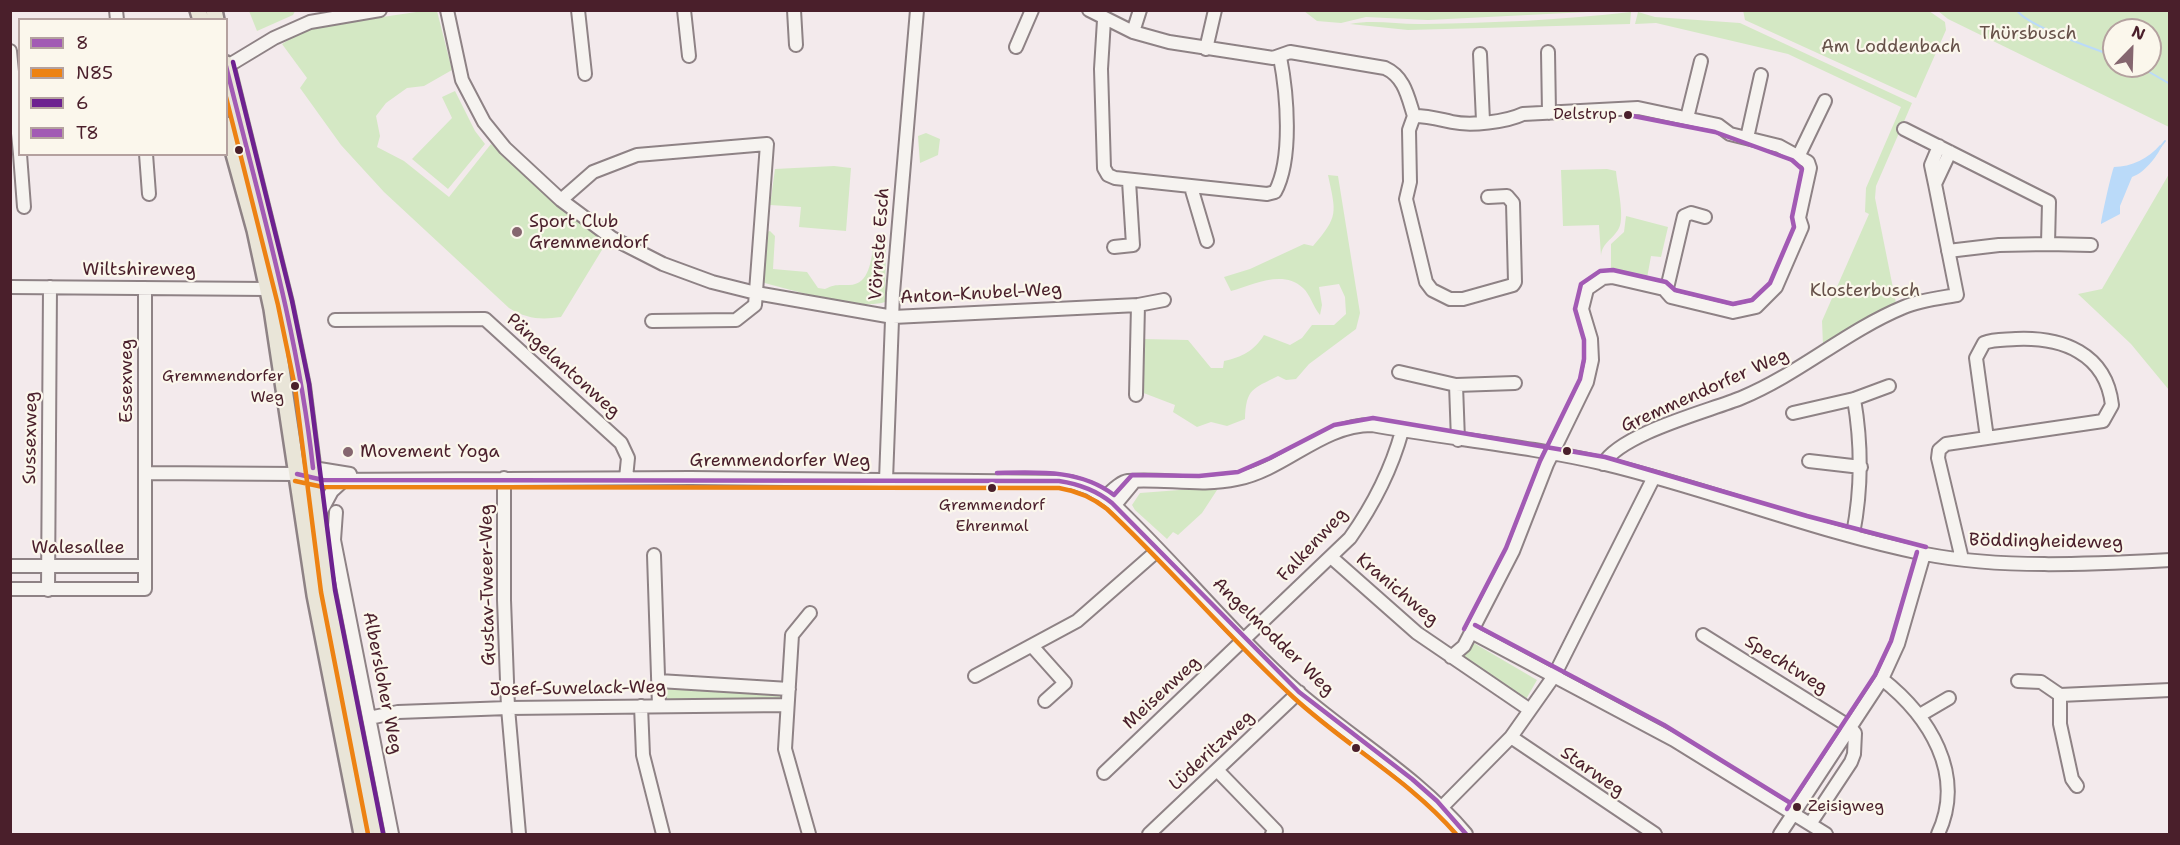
<!DOCTYPE html>
<meta charset="utf-8">
<style>
body{margin:0}
#map{position:relative;width:2180px;height:845px;overflow:hidden;background:#f3eaec;font-family:"Shantell Sans",sans-serif}
canvas{display:block}
.frame{position:absolute;inset:0;border:12px solid #4a1f2b;pointer-events:none}
.legend{position:absolute;left:18px;top:18px;width:210px;height:138px;box-sizing:border-box;background:#fbf7ec;border:2px solid #b4a19f;margin:0;padding:8px 10px;list-style:none;font-size:18px;color:#4a1f2b}
.legend li{display:flex;align-items:center;gap:12px;height:30px}
.legend b{width:30px;border:2px solid #b4a19f}
.north{position:absolute;left:2102px;top:18px;width:60px;height:60px;box-sizing:border-box;background:#fbf7ec;border:2px solid #b4a19f;border-radius:50%;rotate:23deg;font-size:16px;font-weight:700;line-height:24px;text-align:center;color:#4a1f2b}
.north::after{content:'';display:block;margin:auto;width:21px;height:27px;background:#85666f;clip-path:polygon(50% 0,100% 100%,50% 72%,0 100%)}
</style>
<div id="map">
<canvas width="2180" height="845"></canvas>
<div class="frame"></div>
<ul class="legend">
<li><b style="height:8px;background:#a25ab4"></b>8</li>
<li><b style="height:8px;background:#ed8213"></b>N85</li>
<li><b style="height:8px;background:#6d2190"></b>6</li>
<li><b style="height:8px;background:#a25ab4"></b>T8</li>
</ul>
<div class="north">N</div>
</div>
<script>
const ctx = document.querySelector('canvas').getContext('2d');
ctx.lineJoin = 'round';
function paint(path, color) {
  ctx.fillStyle = color;
  ctx.fill(path, 'evenodd');
}
function trace(path, color, width, dash) {
  ctx.strokeStyle = color;
  ctx.lineWidth = width;
  ctx.lineCap = dash ? 'butt' : 'round';
  ctx.setLineDash(dash || []);
  ctx.stroke(path);
}
function label(font, color, halo, rows, align = 'center') {
  ctx.font = font + ' "Shantell Sans",sans-serif';
  ctx.lineWidth = 4.5;
  ctx.setLineDash([]);
  ctx.textBaseline = 'middle';
  ctx.strokeStyle = halo;
  ctx.fillStyle = color;
  for (const [text, x, y, turn = 0] of rows) {
    ctx.save();
    ctx.translate(x, y);
    ctx.rotate((+turn || 0) * Math.PI / 180);
    ctx.textAlign = isNaN(turn) ? turn : align;
    if (halo) ctx.strokeText(text, 0, 0);
    ctx.fillText(text, 0, 0);
    ctx.restore();
  }
}
paint(new Path2D(`
 M1743,10L1929,11L1945,22L1946,30L1916,98L1745,20Z
 M2031,10L2169,11V127L1948,19L1938,11ZM2114,30H2150V66H2114Z
 M249,11V10L295,11L293,15L257,31Z
 M423,11H437L452,70L424,86L407,88L386,103L376,116L380,136L377,147L404,161L449,197L491,144L558,203L608,240L561,317C541,320 527,319 509,308L384,192L341,145L300,88L307,78L282,44L308,28Z
 M1304,11H1607L1428,20L1366,17L1341,23L1317,21Z
 M1631,12L1630,24L1408,30L1350,24C1375,19 1399,25 1424,24C1493,23 1562,20 1631,12Z
 M1638,12L1655,17L1740,23L1912,103L1876,186L1875,198L1896,303L1823,345L1822,321L1869,214L1865,212L1866,188L1901,107L1788,54L1656,23L1635,24Z
 M455,91L475,131L485,144L448,189L412,159L452,118L442,97Z
 M926,133L940,139L938,155L920,163L918,136Z
 M834,166L851,168L846,231L799,227L801,207L770,205L775,169Z
 M1607,169L1616,171C1617,184 1625,217 1619,228C1613,240 1602,242 1601,256L1599,225L1563,226L1561,170Z
 M2169,174V390L2131,344L2078,294L2102,289Z
 M1328,175L1338,176L1360,313L1356,329L1309,364L1296,379L1286,380L1278,376C1253,389 1246,388 1245,419L1227,426L1211,422L1197,427L1173,412L1175,405L1141,392L1142,339L1188,340L1211,368H1223L1224,361C1242,357 1254,351 1264,335L1290,345L1302,338L1312,325H1334L1346,314L1345,297L1339,284L1319,287L1322,305L1320,315C1313,307 1310,294 1303,288C1283,269 1253,285 1231,291L1224,277L1250,269L1304,244L1313,246C1339,216 1336,213 1328,175Z
 M1626,216L1668,227L1661,257L1651,256L1647,278L1611,270V244L1624,232Z
 M770,231L775,236L773,269L807,272L818,288L825,289C834,284 839,285 849,285C870,285 871,259 874,243L886,242L885,302C859,311 789,289 761,282L765,233Z
 M1219,487L1202,513L1178,535L1173,532L1167,539L1135,510L1132,505L1140,493Z
 M1472,642L1537,680L1525,701L1464,660V654Z
 M673,686L784,694V698L780,700H667L663,691Z`), '#d4e8c4');
paint(new Path2D(`
 M2160,145L2162,146C2156,158 2144,173 2132,177L2120,206V214L2101,224C2101,219 2112,170 2114,167C2131,167 2149,158 2160,145Z`), '#badaf9');
trace(new Path2D(`
 M2017,10C2024,24 2097,50 2114,56
 M2130,66L2144,69L2170,84
 M2161,146L2165,141`), '#badaf9', 2);
const minor = new Path2D(`
 M116,10L117,20
 M447,10L462,80L484,122L505,148L561,200L612,238L663,264L712,282L756,293L893,317L1138,305L1164,300
 M578,10L585,74
 M684,10L689,56
 M794,10L796,45
 M1089,10L1133,32L1169,42L1273,58L1290,52L1385,68C1405,77 1408,98 1414,116C1429,116 1438,119 1452,122C1471,126 1506,122 1523,114L1638,108L1718,125L1730,134L1779,146L1808,162L1810,168L1799,218L1802,227L1776,287L1756,307L1733,312L1671,297L1664,289L1612,277L1603,278L1587,289L1582,309L1591,339L1592,360L1587,382L1547,464L1513,551L1464,646L1451,657
 M1104,20L1101,69L1104,168L1108,175L1115,178L1267,194L1275,192C1293,159 1287,93 1280,57
 M1133,32L1140,10
 M1016,47L1032,10
 M1206,49L1215,10
 M10,51L20,154
 M1548,52L1549,113
 M1480,54L1483,121
 M226,67L274,38L310,22L380,10
 M1414,116L1409,130L1410,182L1406,199L1426,282L1432,290L1450,299H1463L1513,285L1515,282L1513,203L1507,196L1488,197
 M1687,118L1701,61
 M1904,129L2049,202L2048,244L1999,245L1948,251
 M1747,138L1761,75
 M20,154L24,207
 M146,154L149,194
 M1799,155L1825,101
 M1935,184L1931,165L1939,146
 M1191,187L1207,241
 M561,200L593,172L637,155L767,144L755,305L736,320L652,321
 M2048,244L2091,245
 M1114,247L1133,245L1129,181
 M10,287L268,289
 M1664,289L1668,284L1684,216L1691,213L1705,217
 M335,320L485,319L621,443L628,458L626,478
 M1399,372L1456,385L1515,383
 M1456,385L1458,440
 M1136,395L1138,305
 M1793,413L1854,399L1889,386
 M1809,461L1861,467
 M1603,464C1622,433 1706,412 1741,398C1799,374 1846,331 1904,307C1920,300 1940,298 1957,295L1935,184L1950,152
 M305,470L313,468L350,474
 M146,473L297,474L323,480L691,478L1071,482L1089,488L1110,501C1175,562 1232,634 1299,693C1355,741 1418,777 1466,834
 M504,478V600L508,708L519,834
 M886,480L893,293L917,10
 M1105,497C1111,492 1120,482 1128,481C1164,478 1201,487 1237,479C1286,469 1321,425 1372,425C1450,439 1529,446 1605,464C1713,490 1816,532 1925,554C2001,569 2092,564 2170,560
 M1115,505L1134,482
 M336,512L334,540L392,834
 M318,517L332,491L344,480
 M1853,534C1862,488 1862,445 1854,399
 M654,555L659,706
 M1331,557L1417,633L1530,710
 M1962,559L1938,458L1939,450L1946,444L2103,421L2112,405C2106,353 2062,337 2016,339C2005,340 1994,339 1984,343L1976,358L1987,438
 M10,566H145
 M10,589H145V288
 M48,590L50,287
 M1471,632L1674,740L1826,834
 M1703,635L1850,727L1855,733L1854,754L1851,762L1810,824
 M1032,646L1065,683L1045,701
 M975,676L1077,621L1158,550
 M1882,679C1929,716 1966,774 1938,834
 M659,681L789,689
 M2018,681L2041,682L2060,695L2170,690
 M2060,695V724L2072,779L2077,786
 M641,706L643,755L663,834
 M1920,715L1949,698
 M369,718L398,712L508,708L787,705
 M1511,737L1655,834
 M1217,770L1276,831L1272,834
 M1104,773L1350,538C1374,504 1391,471 1402,431
 M1442,807L1511,737L1554,676L1654,477
 M809,834L785,749L792,635L810,613
 M1149,834L1299,692
 M1780,834L1882,679L1898,644L1924,554`);
const major = new Path2D(`
 M198,10L201,20
 M214,10L216,20
 M226,64L285,303L302,386L328,591L376,834
 M226,125L255,230L272,309L315,595L362,834`);
trace(minor, '#8e8285', 16);
trace(major, '#8e8285', 20);
trace(minor, '#f6f3f0', 12);
trace(major, '#e9e5d8', 15);
trace(new Path2D(`
 M226,66C259,200 298,331 313,468
 M297,474L323,480L1059,481C1079,484 1096,490 1112,503L1299,692L1412,779L1437,801L1466,834`), '#a25ab4', 4.5);
trace(new Path2D(`
 M226,97L278,305L295,387L321,592L368,834
 M295,481L323,487L1059,488C1077,491 1092,497 1107,509C1171,569 1228,637 1293,697C1346,746 1408,779 1456,834`), '#ed8213', 4.5);
trace(new Path2D(`
 M233,62L292,301L309,384L335,590L383,833`), '#6d2190', 4.5);
trace(new Path2D(`
 M997,473C1037,472 1080,469 1114,495L1132,475L1199,476L1238,472L1270,458L1334,425L1373,418L1605,457L1807,516L1926,547
 M1475,625L1664,725L1797,807
 M1464,629L1506,548L1540,461L1580,379L1584,359V340L1575,309L1581,284L1600,271L1613,270L1666,282L1675,290L1733,304L1752,300L1770,283L1794,227L1792,217L1802,169L1792,160L1715,132L1628,115
 M1787,809L1875,675L1891,641L1917,552`), '#a25ab4', 4.5);
for (const [x, y, r, color] of [
 [1628,115,5,"#4a1f2b"],
 [239,150,5,"#4a1f2b"],
 [517,232,6,"#85666f"],
 [295,386,5,"#4a1f2b"],
 [1567,451,5,"#4a1f2b"],
 [348,452,6,"#85666f"],
 [992,488,5,"#4a1f2b"],
 [1356,748,5,"#4a1f2b"],
 [1797,807,5,"#4a1f2b"]
]) {
  const dot = new Path2D();
  dot.arc(x, y, r, 0, 2 * Math.PI);
  ctx.fillStyle = color;
  ctx.fill(dot);
  trace(dot, '#fbf7ec', 2);
}
label('16px', '#4a1f2b', '#fbf7ec', [
 ["Delstrup",1617,115],
 ["Gremmendorfer",284,377],
 ["Weg",284,398],
 ["Gremmendorf",992,506,"center"],
 ["Ehrenmal",992,527,"center"],
 ["Zeisigweg",1808,807,"left"]
], 'right');
label('18px', '#665149', '#fbf7ec', [
 ["Thürsbusch",2028,34],
 ["Am Loddenbach",1891,47],
 ["Klosterbusch",1865,291]
]);
label('18px', '#4a1f2b', '#fbf7ec', [
 ["Sport Club",529,222],
 ["Gremmendorf",529,243],
 ["Movement Yoga",360,452]
], 'left');
label('18px', '#4a1f2b', '#fbf7ec', [
 ["Vörnste Esch",880,244,-86],
 ["Wiltshireweg",139,270],
 ["Anton-Knubel-Weg",981,294,-3],
 ["Pängelantonweg",563,366,42],
 ["Essexweg",127,381,-90],
 ["Gremmendorfer Weg",1705,391,-24],
 ["Sussexweg",31,438,-89],
 ["Gremmendorfer Weg",780,461],
 ["Böddingheideweg",2046,542,1],
 ["Falkenweg",1313,545,-47],
 ["Walesallee",78,548],
 ["Gustav-Tweer-Weg",488,585,-91],
 ["Kranichweg",1397,590,40],
 ["Angelmodder Weg",1273,637,44],
 ["Spechtweg",1786,665,32],
 ["Albersloher Weg",382,683,79],
 ["Josef-Suwelack-Weg",578,689,-1],
 ["Meisenweg",1162,693,-43],
 ["Lüderitzweg",1212,751,-43],
 ["Starweg",1592,772,35]
]);
</script>
